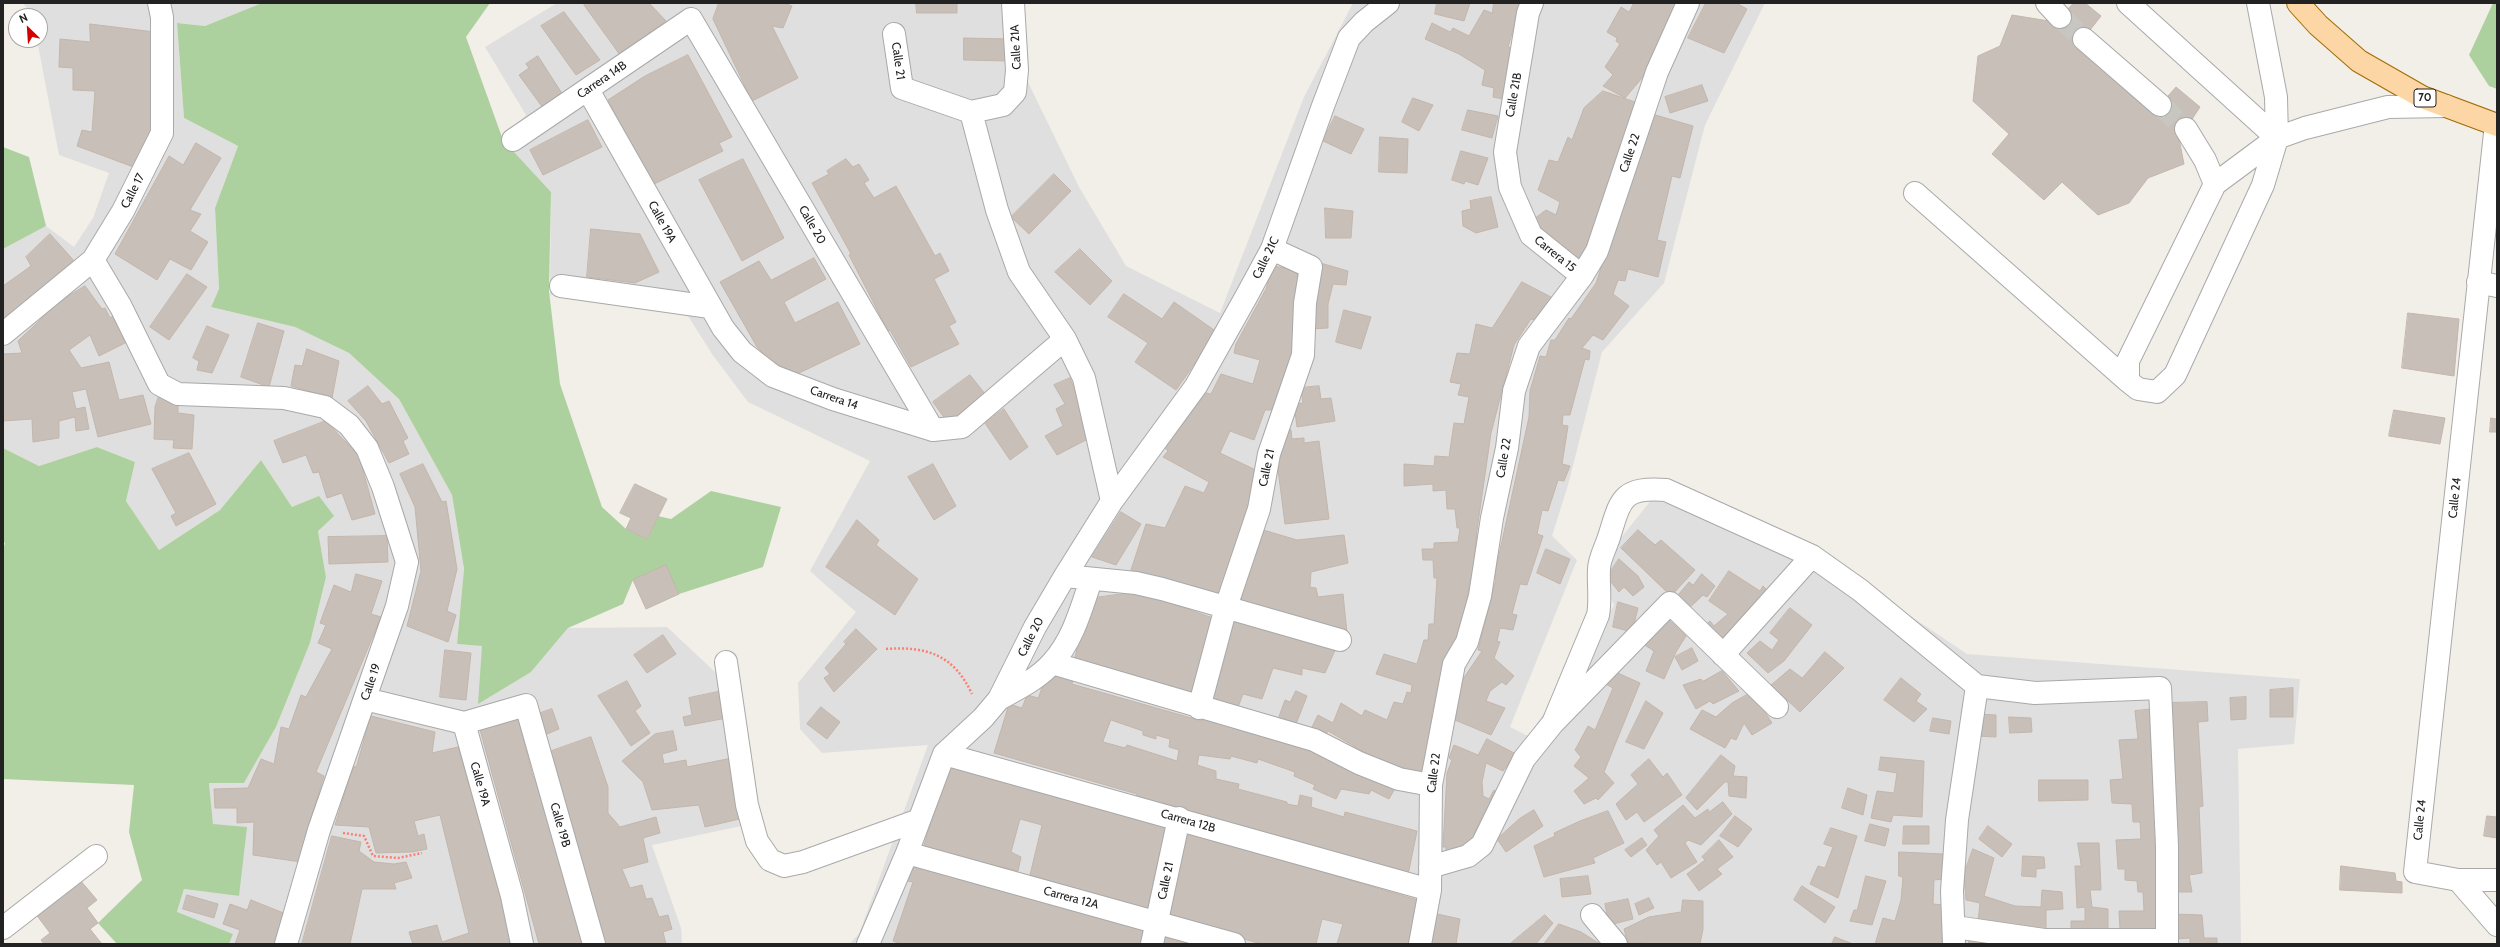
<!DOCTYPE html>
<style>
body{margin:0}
#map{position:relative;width:2500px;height:947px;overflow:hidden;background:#f2efe9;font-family:Cabin,sans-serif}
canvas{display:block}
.frame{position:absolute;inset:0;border:4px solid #222;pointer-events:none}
.north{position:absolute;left:8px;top:8px;width:40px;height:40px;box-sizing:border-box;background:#fff;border:1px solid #a7a7a7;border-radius:50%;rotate:335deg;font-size:11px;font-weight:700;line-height:16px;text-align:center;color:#222}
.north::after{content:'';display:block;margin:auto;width:14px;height:18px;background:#d40000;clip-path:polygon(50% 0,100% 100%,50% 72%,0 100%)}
</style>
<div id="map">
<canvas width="2500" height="947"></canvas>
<div class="frame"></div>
<div class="north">N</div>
</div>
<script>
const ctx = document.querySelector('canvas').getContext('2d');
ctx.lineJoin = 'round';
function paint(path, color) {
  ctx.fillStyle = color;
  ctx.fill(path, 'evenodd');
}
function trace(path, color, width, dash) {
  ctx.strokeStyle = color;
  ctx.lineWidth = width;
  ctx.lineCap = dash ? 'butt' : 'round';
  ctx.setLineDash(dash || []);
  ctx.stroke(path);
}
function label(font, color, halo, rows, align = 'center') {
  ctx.font = font + ' Cabin,sans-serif';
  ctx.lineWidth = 3.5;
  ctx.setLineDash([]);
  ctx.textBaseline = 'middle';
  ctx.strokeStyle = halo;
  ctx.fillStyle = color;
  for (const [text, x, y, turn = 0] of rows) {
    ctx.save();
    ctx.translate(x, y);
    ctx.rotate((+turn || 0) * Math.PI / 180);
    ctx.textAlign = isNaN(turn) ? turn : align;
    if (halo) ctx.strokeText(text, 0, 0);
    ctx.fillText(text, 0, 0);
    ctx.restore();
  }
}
paint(new Path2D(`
 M23,3H262L205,26L177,23L184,118L238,146L215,208L219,289L211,307L295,327L349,353L399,399L452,495L464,570L457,644L482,645L531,672L568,628L667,627L730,686L760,822L652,845L681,928L682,944H229L233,934L177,913L184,889L239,896L213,824L209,783H244L276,727L310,643L326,577L318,531L292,507L261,460L220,510L159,550L126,501L135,462L97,447L39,466L3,448V249L46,226L74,247L93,218L109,173L59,155L37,40H40V16H32Z
 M557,3H1024L1026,78L1079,187L1126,266L1220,313L1304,97L1353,3H1765L1705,125L1664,283L1602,352L1568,485L1552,536L1577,560L1510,727L1528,736L1561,689L1614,605L1600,575L1612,549L1652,499L1811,549L1967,654L2300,679L2294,744L2238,749L2241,944H849L859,934L928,745L822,753L800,729L798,683L856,612L810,571L870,461L748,402L712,354L683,308L550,295L551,192L503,140L526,115L485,47Z`), '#e0dfdf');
paint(new Path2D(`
 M262,3H490L466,37L503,140L551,192L549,291L560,384L602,507L626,529L647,539L658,516L671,519L711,491L781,507L763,567L679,594L633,580L623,604L568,628L531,672L478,704L482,646L457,644L464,569L452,495L399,399L349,353L295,327L211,307L219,289L215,208L238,146L184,118L177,23L205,26Z
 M2493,3H2497V89L2489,86L2469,55Z
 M3,147L29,157L46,226L3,249Z
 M97,447L135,462L126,501L159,550L220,510L261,460L292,507L319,496L334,516L318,531L326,577L310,643L276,727L244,783H209L213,824L247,827L239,896L184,889L177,912L233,934L229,944H117L98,923L142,880L129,832L134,785L3,779V550L5,543L3,542V448L39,466Z`), '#add19e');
const building = new Path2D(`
 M586,3H649L666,21L620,55L584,5Z
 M719,3H784L792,6L783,28L772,26L798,78L752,101L713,19Z
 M916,3H957V13H917Z
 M1437,3H1470L1464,21L1435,14Z
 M1494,3H1521L1508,47L1512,48L1503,99L1493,97L1494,88L1482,85L1485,70L1459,54L1425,39L1432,23L1450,32L1453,28L1469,36L1484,10L1492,13Z
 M1634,3H1677L1655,56L1642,78L1625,98L1603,86L1613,75L1605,67L1620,44L1616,41L1617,38L1607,32L1621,7L1629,12Z
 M1706,3H1736L1747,9L1724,53L1688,38Z
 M2074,3H2085L2101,16L2079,44L2154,112L2176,87L2200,107L2179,139L2184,164L2148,178L2129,203L2098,215L2062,182L2044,200L1992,154L2009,134L1973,101L1978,56L2000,46L2012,15L2055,22Z
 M564,12L600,60L576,75L541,26Z
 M90,24L155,32L153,133H149L136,168L77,146L82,130L92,132L95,91L73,90V68L59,67L60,39L90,42Z
 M964,38L1009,39L1008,61L964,60Z
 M688,55L732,137L719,143L723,151L652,185L608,100L645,76Z
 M538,56L563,95L543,108L519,75L529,68L526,64Z
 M1702,85L1708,101L1670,113L1665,97Z
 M1603,91L1635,102L1611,181L1582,258L1556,251L1534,219L1546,210L1556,215L1560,202L1538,190L1549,160L1558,162L1568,137L1572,140L1584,108Z
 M1413,98L1433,105L1419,131L1402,122Z
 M1468,110L1498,116L1492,138L1462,130Z
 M1652,114L1693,126L1680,178L1672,176L1657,240L1666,242L1658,277L1628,269L1625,281L1618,280L1613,294L1629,306L1603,340L1593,335L1582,348L1590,351L1589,360L1585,359L1570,415H1563L1562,425L1568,426L1562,464L1570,466L1564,481L1558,480L1548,511L1542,510L1537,534L1543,536L1527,585L1520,584L1512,614L1517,615L1513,630L1500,628L1497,641L1500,642L1494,658L1514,676L1506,685L1502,682L1490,691L1486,701L1505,708L1491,735L1455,720L1461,682L1482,651L1478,650L1496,579L1494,578L1529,417L1530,391L1540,356L1546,357L1551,340H1555L1569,318L1571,319L1596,283Z
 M1335,116L1364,129L1351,154L1323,141Z
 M588,120L602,147L543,175L530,150Z
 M1380,137L1408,139L1407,173L1379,172Z
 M196,143L221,158L190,210L201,214L190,231L208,242L191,270L170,259L157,280L115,254L169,156L183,165Z
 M1461,151L1488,158L1478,185L1465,181L1464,184L1452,180Z
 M743,159L784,238L742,261L699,180Z
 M846,159L853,167L859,164L869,180L864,183L874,198L896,186L935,256L940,253L949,271L934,279L956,322L949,326L959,344L911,367L890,330L888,331L849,255L851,254L812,183L829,174L827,171Z
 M1054,174L1071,191L1029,234L1011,217Z
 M1491,197L1498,227L1476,233L1463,226L1462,211L1471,209L1470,201Z
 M1325,208L1353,211L1351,238H1326Z
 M591,229L640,234L659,272L635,283L587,277Z
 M50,234L76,263L3,321V286L31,266L26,257Z
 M1080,249L1112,281L1090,305L1055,272Z
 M814,258L826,279L784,302L795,323L838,302L860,344L797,374L770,360L757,347L720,282L759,261L771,280Z
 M1317,262L1348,271L1346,285L1333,284L1328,304V328L1309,329Z
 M1273,266L1303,271L1298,355L1271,410H1265L1254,440L1230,431L1220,453L1258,471L1257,490L1222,598L1131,570L1146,524L1165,528L1185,486L1204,493L1209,482L1163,457L1168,451L1165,448L1206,393L1211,394L1221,374L1253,384L1260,360L1234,353L1236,344L1266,289Z
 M187,274L207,287L169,340L150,327Z
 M1522,282L1553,298L1537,320L1531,319L1514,345L1491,433L1477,530L1473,579H1470L1464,622H1461L1458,645L1438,692L1432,712L1426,778L1369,755L1328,731L1326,734L1312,727L1318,715L1333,723L1341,703L1362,716L1365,710L1387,720L1394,702L1403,704L1407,692L1411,693L1412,685L1376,674L1384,654L1417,664L1424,640H1428L1429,624H1434L1437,578H1434L1433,560H1423L1422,549H1434V543L1458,542L1460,528H1457L1455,509H1447L1446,490L1433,491V484L1404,486V464L1434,466L1435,456L1449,457L1454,423L1464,424L1469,397L1458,395L1461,384L1450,382L1457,353L1470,354L1476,324L1492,328Z
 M85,286L102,309L105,308L110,318L116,314L129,341L99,356L90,335L69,350L81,368L109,362L119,400L143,395L151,424L98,437L86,389L72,392L76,409L85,407L89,429L76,431L75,417L59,421V438L33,442L32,419L3,421V354L22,353L18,341L59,302Z
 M1124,294L1162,319L1174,302L1217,332L1176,390L1135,362L1148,343L1108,317Z
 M1344,310L1371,317L1361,349L1336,342Z
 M2408,313L2459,319L2454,376L2402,368Z
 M258,323L284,331L269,387L241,377Z
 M207,326L229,335L212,373L197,370L199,361L193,358Z
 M307,349L339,361L332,398L291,386L295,365L302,366Z
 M970,375L986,395L948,423L933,402Z
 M1070,378L1083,411L1086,440L1057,455L1045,436L1063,426L1056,409L1065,404L1054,385Z
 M368,386L382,404L389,401L408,438L403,441L409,454L389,463L366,421L348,401Z
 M1319,386L1321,399L1331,398L1335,421L1297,427L1294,404L1303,403L1301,388Z
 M159,396L178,406V413L194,415L192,449L173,448L174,440L154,439L155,407Z
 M1004,409L1028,447L1010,460L985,423Z
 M2394,410L2445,418L2440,444L2389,436Z
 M2491,418L2497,419V432H2490Z
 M326,421L359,456L375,514L352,520L342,493L327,498L319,472L313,473L306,455L283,463L274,441Z
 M1291,430L1292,439L1304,438V443L1319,441L1329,519L1285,524L1276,454L1280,431Z
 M189,453L216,504L176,526L171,516L176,513L152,469Z
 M423,464L442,502L446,501L457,569L447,611L456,615L448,642L407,626L421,571L415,507L400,474Z
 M933,464L956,506L934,520L908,477Z
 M635,484L667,499L647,539L626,529L631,518L620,513Z
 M1121,512L1141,524L1116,565L1092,557Z
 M857,520L879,540L876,545L918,579L895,615L826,567Z
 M1260,529L1297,540L1344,535L1348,563L1311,572L1310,587L1316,588L1318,597L1343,594L1347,633L1241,603L1245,572Z
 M1638,530L1655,545L1661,540L1695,570L1671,596L1621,548Z
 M387,536L388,562L329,564L328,537Z
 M1546,549L1570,559L1560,584L1537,573Z
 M1619,559L1638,576L1644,587L1633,596L1624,587L1619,592L1607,577Z
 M666,565L679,594L646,609L633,580Z
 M1729,571L1760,591L1763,586L1772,596L1720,642L1703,627L1710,621L1714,626L1728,614L1709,601Z
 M356,574L382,581L371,614L381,617L316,772L324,776L306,834L301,862L253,855L254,822L237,823V808H215L214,789L248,788L261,759L274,764L281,727L289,729L301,695L306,697L332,649L318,643L326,625L320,623L334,585L351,592Z
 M1702,574L1715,586L1707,597L1703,595L1686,611L1673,601L1689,582L1693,585Z
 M1138,592L1213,618L1191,696L1074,662L1080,634L1093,598Z
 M1618,602L1638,608L1632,632L1613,627Z
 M1790,608L1812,625L1784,661L1768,673L1747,653L1760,641L1772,650L1779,640L1770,633Z
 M1663,614L1686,636L1676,652L1664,679L1646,671L1654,651L1637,640Z
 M1236,617L1336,648L1325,673L1302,668V675L1273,668L1262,699L1243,694L1237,710L1209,703Z
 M856,629L877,649L834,692L824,678L830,674L825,668L846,644L844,642Z
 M663,635L676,654L647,673L634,655Z
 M1692,648L1698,661L1682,670L1675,657Z
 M445,650L471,653L466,700L440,697Z
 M1825,652L1844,668L1800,712L1771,685L1790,669L1802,678Z
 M1609,669L1640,683L1604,772L1614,783L1598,800L1596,798L1584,804L1574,791L1589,778L1574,766L1581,757L1575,750L1588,726L1595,730L1613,688L1602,682Z
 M1722,671L1739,691L1713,704L1710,701L1696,709L1683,685L1701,679L1703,681Z
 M1047,674L1073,680L1072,684L1202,721L1203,717L1351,763L1398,783L1389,799L1371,790L1369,794L1341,789L1336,799L1313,789L1315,785L1294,776L1295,772L1258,759L1257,763L1231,756L1230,759L1199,755L1197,765L1216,771V779L1239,784L1238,789L1287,802V804L1298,806L1300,795L1312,798L1311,807L1344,817L1345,812L1417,831L1408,875L1163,803L1162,805L1136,798L1137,794L994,753L1009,704L1022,708L1027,695L1038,698ZM1111,720L1143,731V735L1156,739V735L1170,739L1169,747L1179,750L1177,761L1127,745L1125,748L1103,742Z
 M1901,678L1921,694L1916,701L1927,709L1914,722L1884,700Z
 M627,681L641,706L635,711L650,733L631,746L598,696Z
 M2293,688V717H2270V690Z
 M727,690L732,717L685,726L683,717L692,715L689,698Z
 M1296,691L1307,696L1294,729L1277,722L1285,700L1290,702Z
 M1752,692L1772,723L1752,735L1744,723L1736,740L1731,738L1725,748L1690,729L1702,710L1716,717L1732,703Z
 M2246,697V719L2231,720L2230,698Z
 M1646,701L1663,713L1644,749L1626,742Z
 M2207,702L2208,721L2198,722L2203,806L2199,807L2202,873L2189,875L2192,892H2178L2168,703Z
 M821,707L840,722L827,739L807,724Z
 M552,709L559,729L542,736L535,715Z
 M2155,709L2161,935L2120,929L2119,911H2144L2143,892H2138L2137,881L2125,880V869H2118L2116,840L2141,839L2140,822H2133L2132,804L2112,803L2110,780L2123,779L2119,740L2138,739L2135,711Z
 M1976,714L1996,715V737L1977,736Z
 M371,716L435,732L432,753L458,747L515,944H413L409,932L437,925L442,942L469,933L440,815L414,821L418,836L424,834L427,849L412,852L376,853L369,827L335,825L353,766L356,767Z
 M518,717L533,777L538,775L587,944H539L479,726Z
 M2009,717L2031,718L2032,732L2010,733Z
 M1933,718L1951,721L1949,734L1930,731Z
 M673,731L677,750L662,754L664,764L686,760L687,767L732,758L744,818L705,827L699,805L652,810L643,782L622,761L655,734Z
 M591,737L608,787V813L620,827L656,817L660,833L643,838L648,862L622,869L630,888L642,885L646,899L652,898L659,917L668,915L672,929L663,932L666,944H604L549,752Z
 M1487,739L1516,754L1503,771L1486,763L1482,782L1483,796L1489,799L1494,790L1499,793L1492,809L1485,810L1475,832L1478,835L1466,853L1446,852V847H1443L1447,773L1452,760L1449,758L1454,745L1478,755Z
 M1721,755L1735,766L1733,776L1747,777L1746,798L1729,796L1728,782H1725L1697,810L1686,798Z
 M1881,757L1924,761L1922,817L1893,815L1891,822L1871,818L1877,791L1894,793L1897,773L1879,770Z
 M1649,759L1663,777L1667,773L1682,795L1644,822L1637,812L1626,820L1616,804L1638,784L1631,775Z
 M950,764L1167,823L1147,910L1030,875L1042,825L1020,819L1011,852L1021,857L1018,871L923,849L930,825L927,824Z
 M2039,780H2088V800L2039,801Z
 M1848,788L1867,795L1863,815L1842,808Z
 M1723,802L1732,814L1701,845L1688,840L1685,843L1697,862L1671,878L1661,862L1657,865L1646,850L1659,836L1654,830L1683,805L1695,818L1708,809L1709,812Z
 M1534,810L1543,826L1506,852L1497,839L1519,819Z
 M1608,811L1624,843L1593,858L1595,863L1544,877L1534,846L1555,836L1554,833L1580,821Z
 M1735,816L1752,829L1738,847L1720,836Z
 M2487,816L2497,817V838L2484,836Z
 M1870,824L1889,829L1885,846L1865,841Z
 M1904,826H1929V844H1903Z
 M1988,826L2012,844L2002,857L1979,839Z
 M1831,828L1857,836L1838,898L1810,884L1818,866L1825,868L1833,847L1824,844Z
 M1186,832L1421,901L1412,944H1337L1343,924L1322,919L1316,944H1261L1168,916Z
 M332,836L361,842L359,851L374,862L394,864L406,862L412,878L394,883L396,889H362L350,944H302Z
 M1642,838L1647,845L1631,857L1625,850Z
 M1719,840L1733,857L1717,869L1722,874L1699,891L1687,874L1705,860L1702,857Z
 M2078,843H2099L2101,890H2090L2092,907L2108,909V930L2071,931V921H2085V907L2077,908L2075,866H2081Z
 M1973,849L1994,858L1984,896L2015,906L2041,907L2042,890L2062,892L2063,909L2046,910V930L1978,922L1980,903L1966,900L1964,874Z
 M1899,852L1943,854V879L1934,880L1933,904L1944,905L1942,944H1875L1883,918L1895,921L1901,900L1903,877L1899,876Z
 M2023,856L2044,857L2045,868L2036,869V877L2022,876Z
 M912,861L1145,929L1141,944H900L893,941L913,882L908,881Z
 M2341,866L2395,873L2396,881L2402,882V893L2340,890Z
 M1588,876L1591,894L1562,897L1560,879Z
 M1866,876L1886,881L1872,925L1850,921L1854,910H1857Z
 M80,880L97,900L87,908L98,923L90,929L102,944H44L41,940L50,933L35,913Z
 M1802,886L1835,907L1825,923L1794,900Z
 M187,895L218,904L214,918L183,909Z
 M1649,898L1654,908L1639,915L1635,904Z
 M1628,899L1633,919L1609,925L1605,904Z
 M251,900L286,914L276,944H235L240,930L223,924L230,904L247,910Z
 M1683,900L1703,901V929L1700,944H1645L1646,942L1628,944L1624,929L1649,917L1681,912Z
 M1437,914L1460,919L1456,944H1431Z
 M2174,914L2202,915L2204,938H2217V944H2190V938L2175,939Z
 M1545,915L1553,923L1536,944H1510Z
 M1559,924L1581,932L1600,944H1544Z
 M1167,930L1209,944H1163Z
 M1835,937L1853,944H1832Z
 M1969,939L2006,944H1969Z`);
paint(building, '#c7bfb8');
trace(building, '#c4b6ab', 1);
trace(new Path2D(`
 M2060,17L2084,39
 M2160,105L2186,129`), '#c8c6c1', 22, [22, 11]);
const minor = new Path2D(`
 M1532,3L1528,13L1505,152L1510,187L1531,235L1582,276
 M2047,3L2060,17
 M2128,3L2277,138
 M691,19L933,430
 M894,34L902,88L971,112L1003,105L1015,92L1017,70L1013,3
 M2084,39L2160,105
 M588,90L723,328L742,352L773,376L833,399L933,430L962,427L1065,339
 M971,112L997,210L1019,272L1065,339L1084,378L1112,501
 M2496,124L2415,872L2458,880H2497
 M513,140L691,19
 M2215,184L2277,138L2305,128L2388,107L2446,106
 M1915,193L2128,381L2138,389L2157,392L2175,375L2263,185L2277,138L2276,97L2258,3
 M93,260L121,307L159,384L178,394L284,398L325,407L349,425L367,448L383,487L407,562L397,606L319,830L286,944
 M2478,282L2497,286
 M561,286L710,307
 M3,334L93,260L123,211L162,133V17L159,3
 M2128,381V361L2215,184L2205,160L2186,129
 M1065,576L1112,501L1196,386L1246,297L1272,249L1323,106L1349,38L1364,22L1388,3
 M1723,655L1812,556
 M726,662L747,805L757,841L770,860L784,866L803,862L919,820
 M1052,663L1314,740L1359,763L1399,779L1431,785
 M365,699L464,723L526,705L594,944
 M999,699C1017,689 1038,679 1052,663C1073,640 1081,609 1091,580
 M1199,708L1226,607L1259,509L1269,454L1303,355L1305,303L1311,267L1272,249
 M464,723L512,896L522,944
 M1553,723L1598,615C1601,599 1598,585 1599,569C1599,559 1606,547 1609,537C1621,499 1621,487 1666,490L1812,556L1860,590L1977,686L2035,693L2160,688L2167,846V944
 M944,754L1430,890
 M907,853L1234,944
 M1430,867L1468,856L1482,845L1524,759L1553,723L1670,603L1777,707
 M2458,880L2497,925
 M1592,915L1616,944
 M1955,927L2044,940H2167
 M3,928L96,856
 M868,944L907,853L944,754L983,718L999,699L1035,627L1065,576L1136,583L1162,589L1340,640
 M1152,944L1179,818
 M1420,944L1430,890L1431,785L1454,664L1467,642L1480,596L1492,518L1507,448L1514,391L1529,346L1582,276L1597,251L1657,72L1688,3
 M1954,944L1952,891L1957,820L1977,686`);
const major = new Path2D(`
 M2298,3L2318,25L2359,61L2422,97L2497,125`);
trace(minor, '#a9a9a9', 24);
trace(major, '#a06b00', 24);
trace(new Path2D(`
 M886,649C927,646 954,655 972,694
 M343,833L364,836L373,856L398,858L422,853`), '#fa8072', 2.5, [2, 2]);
trace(minor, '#fff', 22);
trace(major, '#fcd6a4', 22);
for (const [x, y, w] of [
 [2425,98,22]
]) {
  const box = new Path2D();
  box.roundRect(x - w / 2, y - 9, w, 18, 3);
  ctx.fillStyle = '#fff';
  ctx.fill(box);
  trace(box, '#222', 1);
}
label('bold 11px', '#222', null, [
 ["70",2425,98]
]);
label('12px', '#222', '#fff', [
 ["Calle 21A",1016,47,-93],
 ["Calle 21",898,61,82],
 ["Carrera 14B",602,80,-34],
 ["Calle 21B",1514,95,-80],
 ["Calle 22",1630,153,-71],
 ["Calle 17",133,191,-63],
 ["Calle 19A",662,222,61],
 ["Calle 20",812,225,60],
 ["Carrera 15",1555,254,39],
 ["Calle 21C",1266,258,-64],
 ["Carrera 14",834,398,19],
 ["Calle 22",1504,458,-80],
 ["Calle 21",1267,468,-78],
 ["Calle 24",2455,498,-84],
 ["Calle 20",1031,637,-63],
 ["Calle 19",371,682,-71],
 ["Calle 22",1434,773,-83],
 ["Calle 19A",480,784,74],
 ["Calle 24",2420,820,-84],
 ["Carrera 12B",1188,821,16],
 ["Calle 19B",560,825,74],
 ["Calle 21",1166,881,-78],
 ["Carrera 12A",1071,898,15]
]);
</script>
